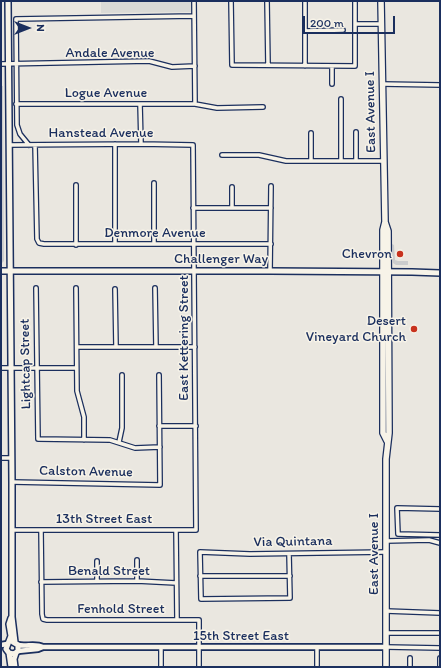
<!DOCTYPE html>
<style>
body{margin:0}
#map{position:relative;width:441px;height:668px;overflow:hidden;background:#eae7e0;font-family:Itim,sans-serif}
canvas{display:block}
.frame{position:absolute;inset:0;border:2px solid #1b2f5e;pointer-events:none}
.north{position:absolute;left:8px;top:8px;width:40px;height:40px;-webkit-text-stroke:3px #f7f3e8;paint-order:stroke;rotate:90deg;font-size:11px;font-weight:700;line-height:16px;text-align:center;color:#1b2f5e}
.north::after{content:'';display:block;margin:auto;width:14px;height:18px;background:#1b2f5e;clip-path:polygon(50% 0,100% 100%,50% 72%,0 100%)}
.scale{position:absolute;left:303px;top:16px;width:92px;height:18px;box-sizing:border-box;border:2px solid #1b2f5e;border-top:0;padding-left:5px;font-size:12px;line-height:14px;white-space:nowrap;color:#1b2f5e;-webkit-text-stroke:3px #f7f3e8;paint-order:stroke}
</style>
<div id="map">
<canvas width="441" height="668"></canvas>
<div class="frame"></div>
<div class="north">N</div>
<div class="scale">200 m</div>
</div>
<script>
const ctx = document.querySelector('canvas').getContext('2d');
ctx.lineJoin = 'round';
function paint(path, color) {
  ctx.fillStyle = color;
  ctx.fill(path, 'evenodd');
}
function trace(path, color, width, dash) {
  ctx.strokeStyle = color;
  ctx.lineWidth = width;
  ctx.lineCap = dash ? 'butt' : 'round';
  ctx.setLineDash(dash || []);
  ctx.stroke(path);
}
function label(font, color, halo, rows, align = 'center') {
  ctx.font = font + ' Itim,sans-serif';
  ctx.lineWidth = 3;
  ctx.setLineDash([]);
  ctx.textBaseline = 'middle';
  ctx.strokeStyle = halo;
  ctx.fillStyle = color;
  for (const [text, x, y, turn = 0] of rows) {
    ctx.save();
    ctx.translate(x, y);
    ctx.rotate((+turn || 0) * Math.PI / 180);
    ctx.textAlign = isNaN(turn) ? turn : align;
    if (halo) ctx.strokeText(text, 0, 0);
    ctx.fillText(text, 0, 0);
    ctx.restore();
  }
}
paint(new Path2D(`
 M101,1H191V12L101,13Z`), '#dadad6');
paint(new Path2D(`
 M1,86H3L4,261L1,264Z
 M392,244L394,245L395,260L398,261H408V265H396L393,263Z`), '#cbcccd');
const minor = new Path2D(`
 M194,1L195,104
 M231,1L232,65L355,66V1
 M267,1L268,65
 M305,1V66
 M355,24H381
 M305,31L343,30
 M1,64L149,61L172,67L195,66
 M332,66V84
 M382,84L440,85
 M16,104H195L217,108L263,107
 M140,104L141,144
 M356,132V161
 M311,133V161
 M115,144V244
 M9,145L141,144L193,145L196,530H12
 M29,145L20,134L17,125L16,19L194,16
 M35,145L37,239L39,243L44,244H271
 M222,155H259L286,161H383
 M341,160V99
 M154,183V244
 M76,185V245
 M232,187V208
 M193,208H271
 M270,271L271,186
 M36,288L38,439L110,440L135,448L160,447
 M76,288L77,391L84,417V440
 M155,288L156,347
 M115,289L116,346
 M77,347H195
 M1,368H76
 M159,426H196
 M119,442L122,428V375
 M1,458H12
 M12,482L160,485L159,375
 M440,509L397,508L398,534L440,535
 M41,530L42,614L43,619L47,620H199V667
 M176,530L177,619
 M386,541L429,540L440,543
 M289,554L290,598L201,599L200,552L250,554L386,552
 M137,560V581
 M97,561V581
 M200,576H290
 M41,582L137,581L176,583
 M386,611L440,613
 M386,633H440
 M161,647V667
 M386,647L440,648
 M410,658V667
 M317,667V647
 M440,667V658`);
const tertiary = new Path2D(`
 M1,645L7,644
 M18,645C26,647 35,643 43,647
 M18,651L38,649L43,647H386`);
const secondary = new Path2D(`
 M8,1L12,482V617L15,642
 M1,271H270L412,272L440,273
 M9,653L14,654L18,651V645L13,642
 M11,667L9,653L6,649L11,636L9,624L11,618
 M15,667L14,659L16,653`);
const primary = new Path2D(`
 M381,1L385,222L383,230V433L387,441
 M385,222L388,231L389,433L386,459V667`);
trace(minor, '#1b2f5e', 6);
trace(tertiary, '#1b2f5e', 8);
trace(secondary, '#1b2f5e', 8);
trace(primary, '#1b2f5e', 8);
trace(minor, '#f7f3e8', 3.5);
trace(tertiary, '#f7f3e8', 4.5);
trace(secondary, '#f7f3e8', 5);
trace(primary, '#f7f3e8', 5.5);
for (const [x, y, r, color] of [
 [400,254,4,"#c8321e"],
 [414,329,4,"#c8321e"]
]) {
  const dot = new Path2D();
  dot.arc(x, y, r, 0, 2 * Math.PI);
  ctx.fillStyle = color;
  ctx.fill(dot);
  trace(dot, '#f7f3e8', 1.5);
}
label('14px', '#1b2f5e', '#f7f3e8', [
 ["Andale Avenue",110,53],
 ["Logue Avenue",106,93],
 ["East Avenue I",371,112,-91],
 ["Hanstead Avenue",101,133],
 ["Denmore Avenue",155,233],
 ["Challenger Way",221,259],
 ["East Kettering Street",184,338,-90],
 ["Lightcap Street",26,364,-91],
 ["Calston Avenue",86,472,1],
 ["13th Street East",104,519],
 ["Via Quintana",293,542,-1],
 ["East Avenue I",374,554,-90],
 ["Benald Street",109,571],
 ["Fenhold Street",121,609],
 ["15th Street East",241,636]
]);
label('14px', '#1b2f5e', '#f7f3e8', [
 ["Chevron",392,254],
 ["Desert",406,321],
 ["Vineyard Church",406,337]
], 'right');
</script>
